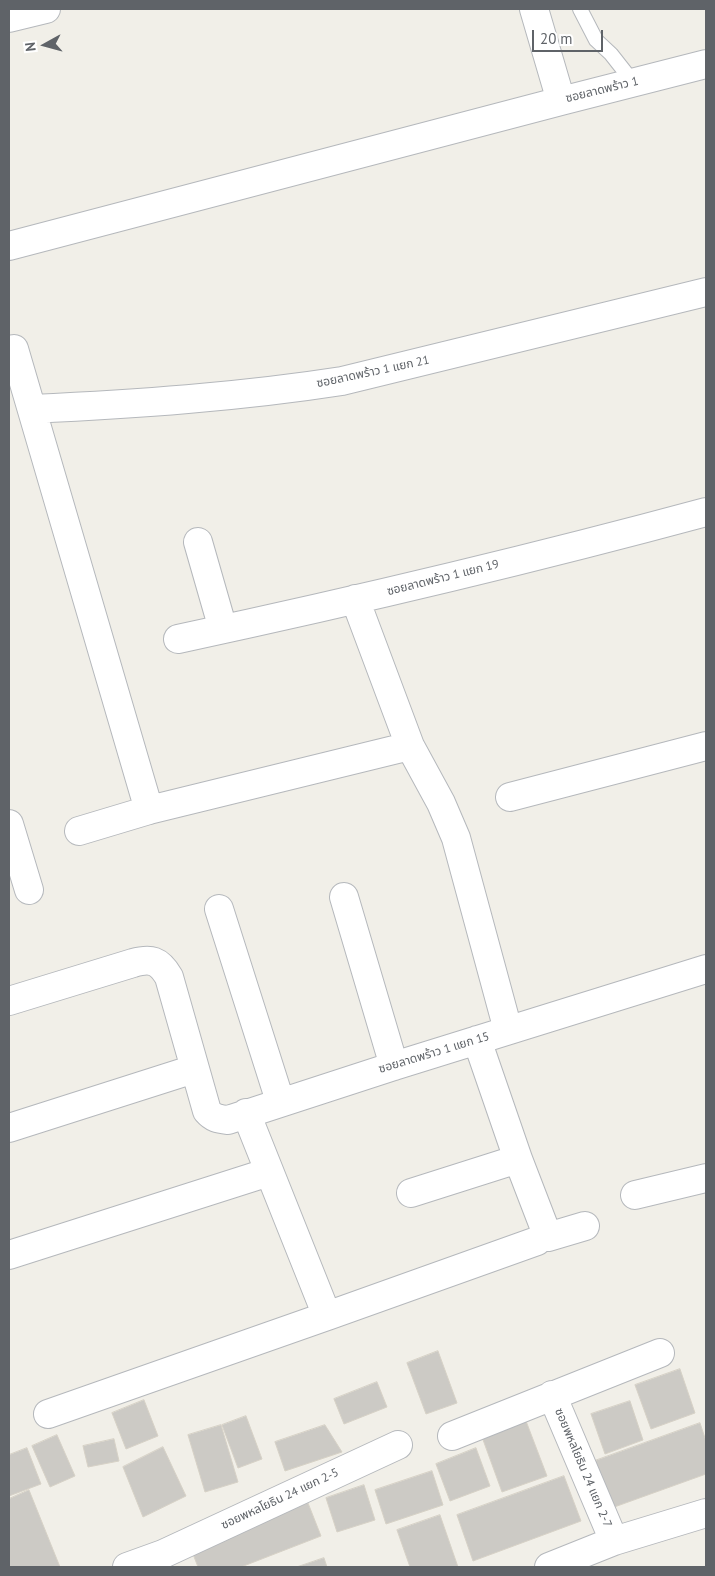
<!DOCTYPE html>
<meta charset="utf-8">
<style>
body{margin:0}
#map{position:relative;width:715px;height:1576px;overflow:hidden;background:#f1efe8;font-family:"PT Sans",sans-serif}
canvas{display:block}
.frame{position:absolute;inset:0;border:10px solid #5f6368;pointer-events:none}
.north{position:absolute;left:20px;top:20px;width:50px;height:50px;-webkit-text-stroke:4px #fff;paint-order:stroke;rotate:263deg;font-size:14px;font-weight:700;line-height:20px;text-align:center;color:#5f6368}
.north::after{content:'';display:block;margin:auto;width:18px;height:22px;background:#5f6368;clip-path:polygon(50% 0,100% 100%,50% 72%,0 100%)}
.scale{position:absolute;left:532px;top:30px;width:71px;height:22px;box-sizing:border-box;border:2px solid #5f6368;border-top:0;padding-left:6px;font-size:15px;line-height:18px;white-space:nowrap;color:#5f6368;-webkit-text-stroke:4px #fff;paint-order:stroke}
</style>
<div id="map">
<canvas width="715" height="1576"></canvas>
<div class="frame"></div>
<div class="north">N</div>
<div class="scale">20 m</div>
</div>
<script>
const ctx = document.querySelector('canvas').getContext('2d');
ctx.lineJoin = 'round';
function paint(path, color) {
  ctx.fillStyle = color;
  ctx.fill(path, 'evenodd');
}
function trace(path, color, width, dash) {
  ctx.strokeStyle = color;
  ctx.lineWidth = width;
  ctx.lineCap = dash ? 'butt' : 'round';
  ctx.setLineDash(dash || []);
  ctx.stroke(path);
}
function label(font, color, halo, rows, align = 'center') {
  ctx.font = font + ' "PT Sans","Noto Sans Thai",sans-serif';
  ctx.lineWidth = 4.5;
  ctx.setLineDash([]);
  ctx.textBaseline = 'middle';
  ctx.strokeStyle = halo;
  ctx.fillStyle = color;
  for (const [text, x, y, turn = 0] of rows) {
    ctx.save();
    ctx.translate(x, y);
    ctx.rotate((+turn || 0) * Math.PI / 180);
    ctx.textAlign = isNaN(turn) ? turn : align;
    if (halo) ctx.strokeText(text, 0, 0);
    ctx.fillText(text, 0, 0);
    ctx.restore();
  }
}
const building = new Path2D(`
 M438,1351L457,1403L426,1414L407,1363Z
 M680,1369L695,1413L651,1429L635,1385Z
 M377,1382L387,1407L344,1424L334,1399Z
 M144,1400L158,1436L126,1449L112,1413Z
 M630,1401L643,1440L605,1454L591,1414Z
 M246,1416L262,1459L238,1468L222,1425Z
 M526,1421L547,1476L502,1492L482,1437Z
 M700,1423L706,1441V1474L606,1510L589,1463Z
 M221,1425L238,1482L205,1492L188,1435Z
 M325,1425L342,1452L285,1471L275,1442Z
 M57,1435L75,1476L50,1487L32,1446Z
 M114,1439L119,1461L88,1467L83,1446Z
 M163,1447L186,1496L143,1517L123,1467Z
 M27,1448L41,1484L9,1496V1455Z
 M476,1448L490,1486L450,1501L436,1464Z
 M432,1471L443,1505L386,1524L375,1490Z
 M564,1476L581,1521L473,1561L457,1515Z
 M364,1485L375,1520L337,1532L326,1498Z
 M29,1490L60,1567H9V1499Z
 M308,1503L321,1536L241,1567H198L191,1549Z
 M440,1515L458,1567H410L397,1530Z
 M324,1558L327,1567H297Z`);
paint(building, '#cccac5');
trace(building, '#d6d1c6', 1);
const lane = new Path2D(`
 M580,9L596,40L611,54L633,82`);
const street = new Path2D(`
 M534,9L561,101L706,64
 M9,18L46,9
 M9,246L561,101
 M14,349L149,810
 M32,409C136,404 239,397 342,381L706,292
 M198,542L223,629
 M355,599L410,746L441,803L456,838L508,1030
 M178,639C355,601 532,559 706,512
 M510,797L706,746
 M9,824L29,890
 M79,831L149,810L410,746
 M344,897L394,1066
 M219,909L280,1101
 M9,1001L133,963C151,958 159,960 169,977L207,1111C213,1118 218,1119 228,1120L394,1066L706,969
 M477,1040L518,1159
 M9,1128L194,1069
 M411,1193L518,1159L548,1237L585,1226
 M635,1195L706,1178
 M9,1255L269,1172
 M327,1316L537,1241
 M552,1395L614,1541
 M48,1414L327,1316L246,1113
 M452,1436L660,1353
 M127,1567L163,1554L398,1445
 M549,1567L614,1541L706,1513`);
trace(lane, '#b5b8bc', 16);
trace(street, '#b5b8bc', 30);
trace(lane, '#fff', 14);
trace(street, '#fff', 28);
label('12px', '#5f6368', '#fff', [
 ["ซอยลาดพร้าว 1",602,90,-14],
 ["ซอยลาดพร้าว 1 แยก 21",373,372,-12],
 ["ซอยลาดพร้าว 1 แยก 19",443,578,-14],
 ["ซอยลาดพร้าว 1 แยก 15",434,1053,-17],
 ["ซอยพหลโยธิน 24 แยก 2-7",583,1468,67],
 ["ซอยพหลโยธิน 24 แยก 2-5",280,1499,-25]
]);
</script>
